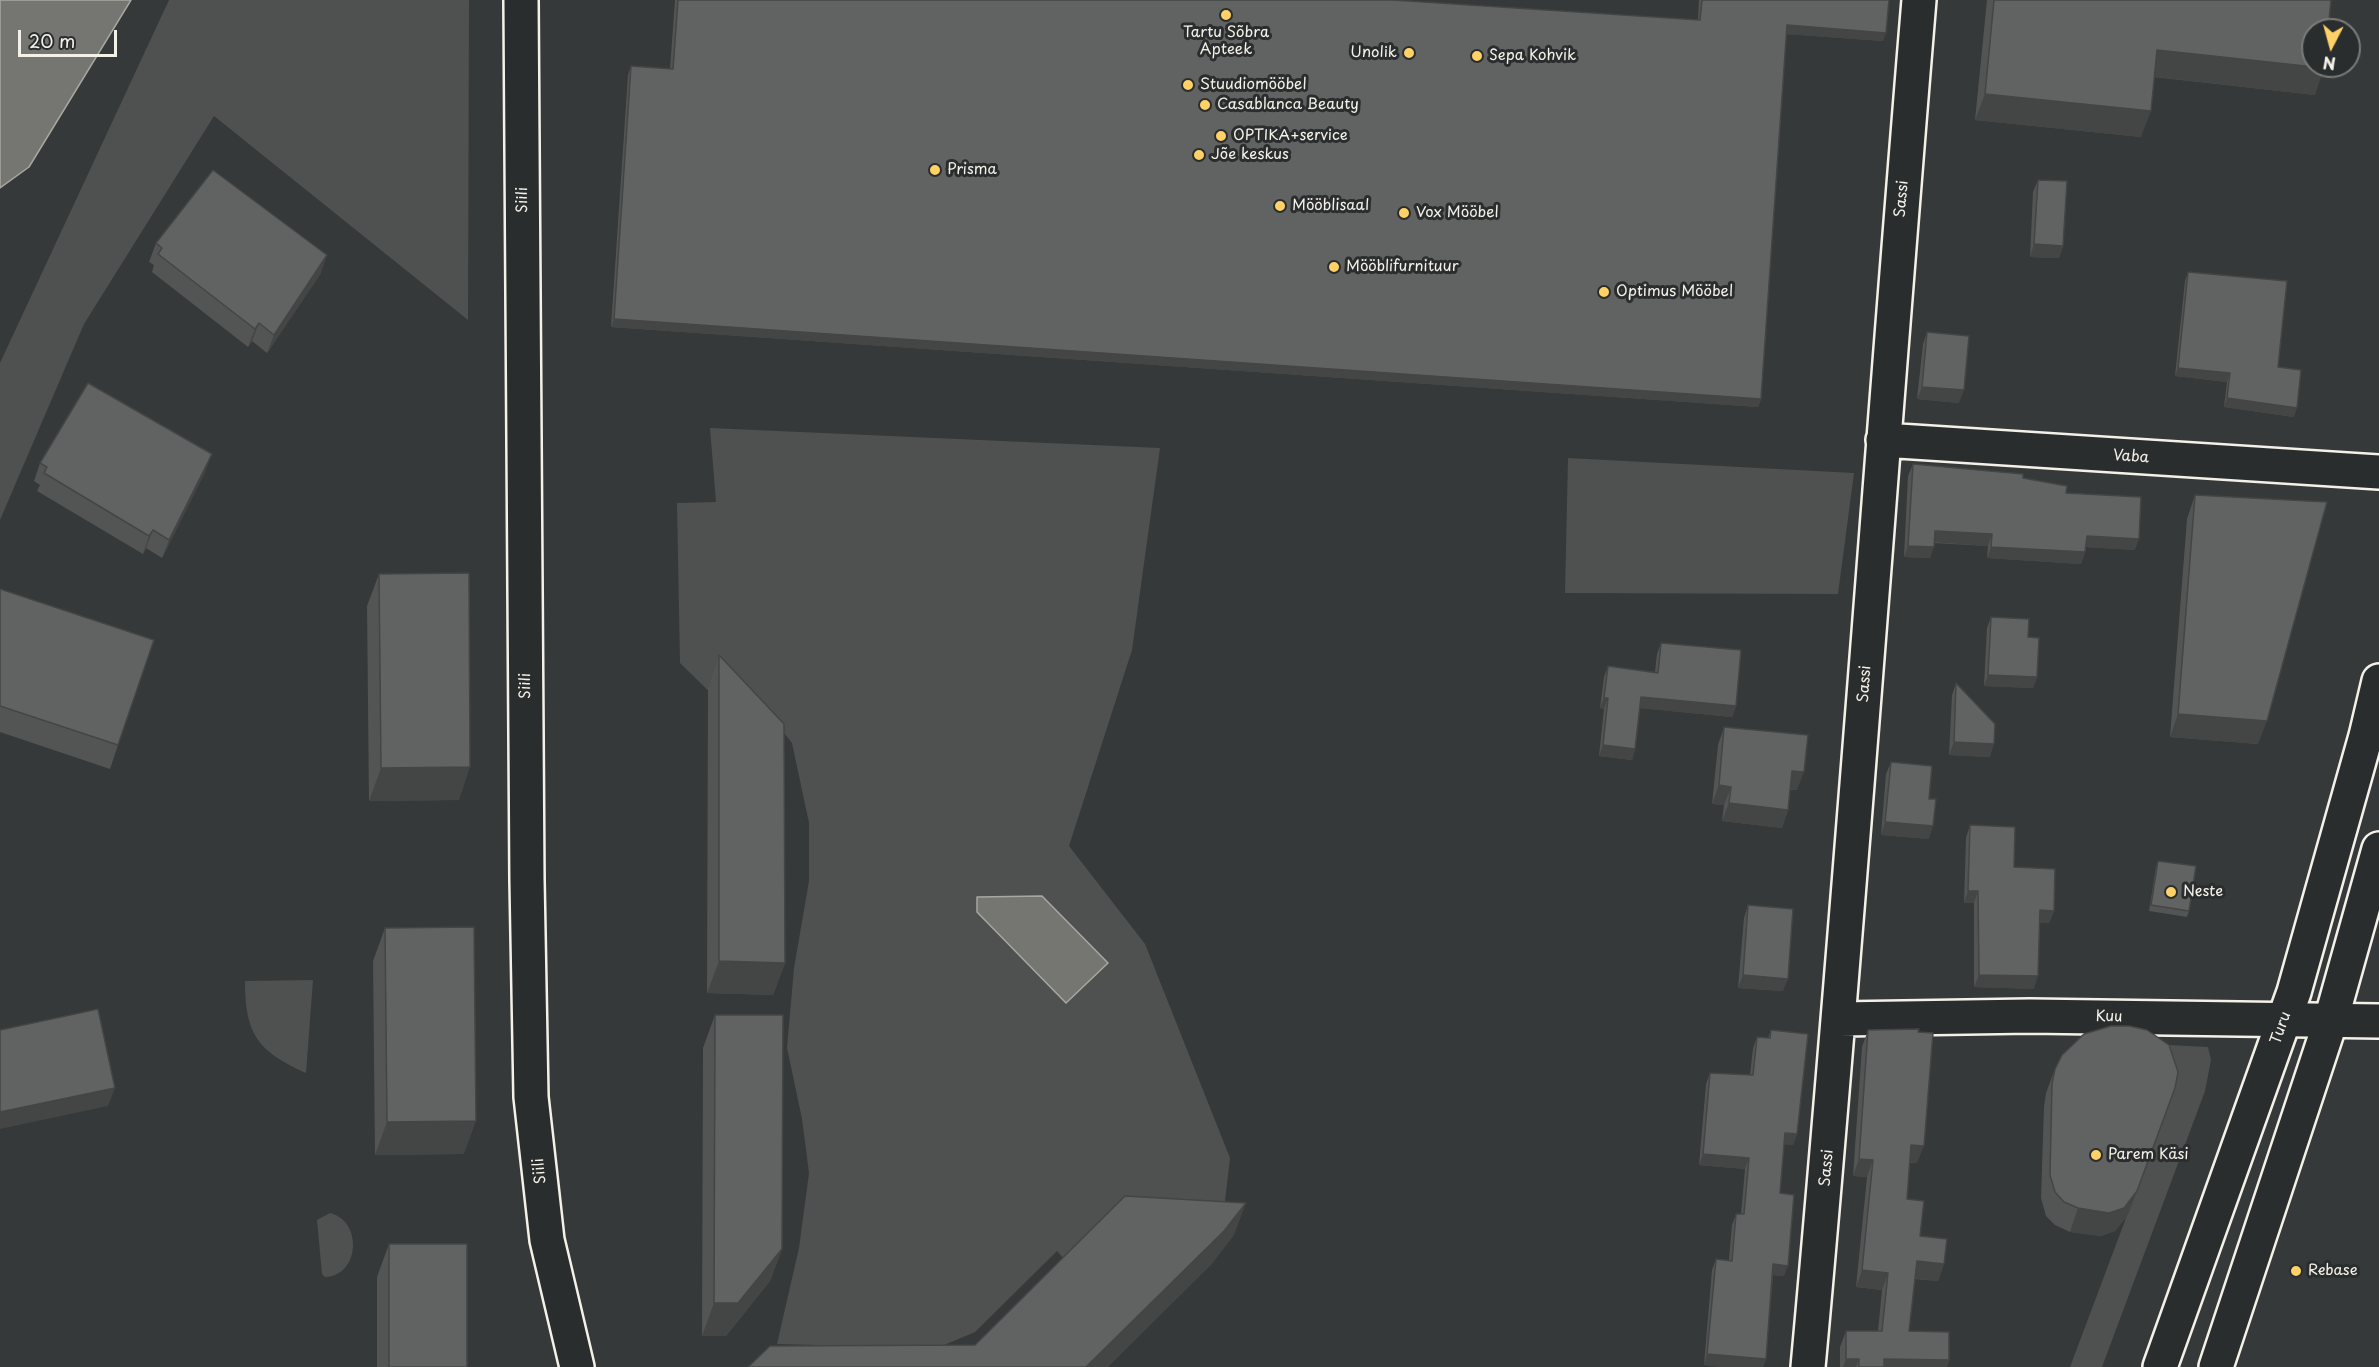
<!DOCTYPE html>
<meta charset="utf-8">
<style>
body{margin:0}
#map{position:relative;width:2379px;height:1367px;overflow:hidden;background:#363939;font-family:"Playpen Sans",sans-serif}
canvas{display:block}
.north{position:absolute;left:2301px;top:18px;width:60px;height:60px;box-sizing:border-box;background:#2a2d2e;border:2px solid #7b7b78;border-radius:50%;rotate:186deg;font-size:16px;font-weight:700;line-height:24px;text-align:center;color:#f4f1e8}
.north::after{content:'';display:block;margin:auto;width:21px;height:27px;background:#ffd166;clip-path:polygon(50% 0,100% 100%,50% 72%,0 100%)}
.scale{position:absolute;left:18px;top:30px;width:99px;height:27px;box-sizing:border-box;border:3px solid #f4f1e8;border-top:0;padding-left:8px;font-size:18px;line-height:21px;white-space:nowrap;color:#f4f1e8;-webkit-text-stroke:4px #2a2d2e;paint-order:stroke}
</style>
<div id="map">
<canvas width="2379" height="1367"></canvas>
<div class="north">N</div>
<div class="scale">20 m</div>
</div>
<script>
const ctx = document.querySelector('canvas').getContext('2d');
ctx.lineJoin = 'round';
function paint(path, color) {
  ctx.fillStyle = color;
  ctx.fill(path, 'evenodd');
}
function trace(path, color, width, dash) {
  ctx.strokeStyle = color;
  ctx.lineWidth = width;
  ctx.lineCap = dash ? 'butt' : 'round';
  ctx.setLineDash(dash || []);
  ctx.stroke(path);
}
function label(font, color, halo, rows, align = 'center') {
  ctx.font = font + ' "Playpen Sans",sans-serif';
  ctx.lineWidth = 6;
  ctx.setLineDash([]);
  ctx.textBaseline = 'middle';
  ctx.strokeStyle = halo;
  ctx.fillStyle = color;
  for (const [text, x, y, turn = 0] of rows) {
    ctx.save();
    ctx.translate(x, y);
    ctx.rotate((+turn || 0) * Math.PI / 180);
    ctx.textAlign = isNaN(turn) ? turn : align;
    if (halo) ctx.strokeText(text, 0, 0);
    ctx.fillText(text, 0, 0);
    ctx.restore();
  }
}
paint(new Path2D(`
 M169,0H469L468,320L214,116L84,324L0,520V363Z
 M710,428L1160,448L1132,650L1069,846L1145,944L1230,1158L1224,1210L1073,1269L1057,1251L975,1332L937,1348L777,1344L799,1248L809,1173L802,1119L787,1048L794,968L809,881V823L792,743L780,728L723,705L680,663L677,503L716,502Z
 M1568,458L1854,473L1838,594L1565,593Z
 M313,980L306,1073C258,1051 245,1035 245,981Z
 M2149,1044L2208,1047L2211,1060L2205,1091L2102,1367H2070L2167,1109Z
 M330,1213C363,1221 360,1276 325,1277L322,1274L317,1220Z`), '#4e514f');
const water = new Path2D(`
 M0,0H131L29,167L0,188Z
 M1042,896L1108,963L1066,1003L977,912V897Z`);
paint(water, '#757572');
trace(water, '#a8a7a1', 1.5);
const minor = new Path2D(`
 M521,0L527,880L531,1097L547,1240L577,1367
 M1883,440L2379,472
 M1840,1019L2030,1016L2379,1021
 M1808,1367C1850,912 1881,456 1919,0`);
const major = new Path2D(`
 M2160,1367L2294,992L2366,736L2379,681
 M2216,1367L2331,1020L2379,849`);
trace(minor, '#f4f1e8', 38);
trace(major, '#f4f1e8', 38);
trace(minor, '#2a2d2e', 33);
trace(major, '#2a2d2e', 33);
paint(new Path2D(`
 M675,0H1392L1698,20L1699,0H1889L1883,41L1786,34L1761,399L1758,407L611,327L628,75L631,66L670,69Z
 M1987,0H2331L2315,95L2154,77L2141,137L1975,120Z
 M2038,180L2063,246L2059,258L2030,257L2033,192Z
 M156,243L321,273L267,353L252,341L248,347L152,272L154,265L149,262Z
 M2188,272L2278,367L2294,417L2224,407L2227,382L2175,376L2185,281Z
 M1927,332L1959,403L1917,399L1923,344Z
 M40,463L205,472L162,558L146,548L143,554L37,491L40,485L34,481Z
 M1913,464L2023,478L2066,493L2135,550L2086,547L2085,552L2081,564L1987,558L1988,546L1934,543L1930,558L1904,557L1908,476Z
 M2195,495L2258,744L2170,737L2187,519Z
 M379,574L459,800L369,801L367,606Z
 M0,589L118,745L110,769L0,732Z
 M1991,617L2028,637L2037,677L2033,688L1984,686L1987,628Z
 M1661,643L1736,706L1732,717L1640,708L1635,749L1632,760L1599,756L1604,709L1600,708L1604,677L1608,666L1655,672L1657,654Z
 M719,655L785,963L773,995L707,993L708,688Z
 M1956,683L1990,757L1949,755L1952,695Z
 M1724,727L1797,790H1790L1788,810L1782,828L1722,821L1724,805L1712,804L1718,745Z
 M1891,762L1929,799V839L1881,835L1886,774Z
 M1970,825L2014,867L2054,911L2049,923H2040L2034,989L1974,987V903H1964L1966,838Z
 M2158,861L2189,911L2187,917L2149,911L2156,867Z
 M1748,905L1783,991L1738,988L1744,918Z
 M385,928L464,1154L375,1155L373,961Z
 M715,1015L782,1249L770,1281L726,1336H702L703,1048Z
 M1771,1030L1797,1134L1793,1145L1784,1144L1780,1193L1784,1276L1773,1275L1766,1359L1763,1367H1723L1704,1365L1712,1270L1716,1259L1729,1260L1732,1225L1736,1214H1741L1745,1169L1699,1165L1706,1084L1710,1073L1750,1075L1753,1048L1757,1037L1768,1038Z
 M1868,1030L1917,1163H1909L1907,1199L1920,1236L1944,1264L1938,1281L1915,1279L1909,1331L1949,1360L1947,1367H1840V1347L1846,1331H1878L1882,1290L1856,1287L1867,1177L1853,1176L1862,1047Z
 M2055,1069L2128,1215L2115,1231L2101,1236L2070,1232L2055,1225L2046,1216L2041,1198L2044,1107L2046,1093Z
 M389,1244L467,1367H377V1277Z`), '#535554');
paint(new Path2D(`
 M1787,25L1886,33L1883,41L1784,34Z
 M2157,50L2324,68L2315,95L2148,76Z
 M1985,94L2151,111L2141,137L1975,120Z
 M2034,244L2063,246L2059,258L2030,257Z
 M327,255L321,273L267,353L274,335Z
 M614,319L1761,399L1758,407L611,327Z
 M259,323L252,341L248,347L255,329Z
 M2178,368L2230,373L2227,382L2175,376Z
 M1922,387L1964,390L1959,403L1917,399Z
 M2227,398L2297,408L2294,417L2224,407Z
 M212,454L205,472L162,558L169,540Z
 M153,530L146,548L143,554L149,536Z
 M1935,531L1992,534L1988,546L1931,542Z
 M2087,536L2139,539L2135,550L2083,547Z
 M1908,546L1934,547L1930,558L1904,557Z
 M1991,547L2085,552L2081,564L1987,558Z
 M1988,675L2037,677L2033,688L1984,686Z
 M1641,697L1736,706L1732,717L1637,708Z
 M1604,698H1608L1604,709L1600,708Z
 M2178,714L2267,721L2258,744L2170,737Z
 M1954,742L1994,744L1990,757L1949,755Z
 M1603,745L1635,749L1632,760L1599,756Z
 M470,767L459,800L369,801L381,768Z
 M1792,771L1804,772L1797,790L1785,789Z
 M1719,785L1731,787L1724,805L1712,804Z
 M1729,803L1788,810L1782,828L1722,821Z
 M1885,822L1933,826L1929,839L1881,835Z
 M1968,891H1978L1974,903H1964Z
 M2040,910L2054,911L2049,923H2035Z
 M719,961L785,963L773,995L707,993Z
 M1743,975L1788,979L1783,991L1738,988Z
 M1979,975L2038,976L2034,989L1974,987Z
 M115,1088L108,1106L0,1129V1112Z
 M2175,1088L2128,1215L2115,1231L2101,1236L2070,1232L2078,1208Z
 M476,1121L464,1154L375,1155L387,1122Z
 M1785,1133L1797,1134L1793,1145L1781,1144Z
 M1911,1145L1924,1146L1917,1163L1904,1162Z
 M1703,1154L1749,1158L1745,1169L1699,1165Z
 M1859,1159L1873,1160L1867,1177L1853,1176Z
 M1246,1203L1234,1235L1212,1264L1108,1367H1086Z
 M782,1249L770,1281L726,1336H702L714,1303Z
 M1917,1261L1944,1264L1938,1281L1911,1278Z
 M1773,1264L1788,1266L1784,1276L1769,1275Z
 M1862,1270L1888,1273L1882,1290L1856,1287Z
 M1707,1354L1766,1359L1763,1367H1723L1704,1365Z
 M1846,1359H1859L1856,1367H1843Z
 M1884,1359L1949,1360L1947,1367H1881Z`), '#444545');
const building = new Path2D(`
 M678,0H1393L1700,20L1702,0H1889L1886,33L1787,25L1761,399L614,319L631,66L673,69Z
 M1994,0H2331L2328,30H2313V66H2324V68L2157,50L2151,111L1985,94Z
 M213,170L327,255L274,335L259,323L255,329L158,254L162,248L156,243Z
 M2038,180L2067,181L2063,246L2034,244Z
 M2188,272L2287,281L2278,367L2301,370L2297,408L2227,398L2230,373L2178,368Z
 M1927,332L1969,336L1964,390L1922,387Z
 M88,383L212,454L169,540L153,530L149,536L44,473L47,467L40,463Z
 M1913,464L2023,474V478L2067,486L2066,493L2141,497L2139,539L2087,536L2085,552L1991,547L1992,534L1935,531L1934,547L1908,546Z
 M2195,495L2327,502L2267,721L2178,714Z
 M469,573L470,767L381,768L379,574Z
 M0,589L154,640L118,745L0,706Z
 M1991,617L2029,619L2028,637L2039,638L2037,677L1988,675Z
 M1661,643L1741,650L1736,706L1641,697L1635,749L1603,745L1608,698H1604L1608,666L1658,673Z
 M719,655L784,724L785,963L719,961Z
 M1956,683L1995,724L1994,744L1954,742Z
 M1724,727L1808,735L1804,772L1792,771L1788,810L1729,803L1731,787L1719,785Z
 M1891,762L1932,766L1929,799H1936L1933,826L1885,822Z
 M1970,825L2015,827L2014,867L2055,869L2054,911L2040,910L2038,976L1979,975L1978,891H1968Z
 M2158,861L2196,866L2189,911L2151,905Z
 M1748,905L1793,909L1788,979L1743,975Z
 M474,927L476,1121L387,1122L385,928Z
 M98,1009L115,1088L0,1112V1030Z
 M715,1015H783L782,1249L738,1303H714Z
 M2111,1026H2129L2147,1030L2169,1045L2178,1072L2175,1088L2137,1191L2124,1208L2109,1213L2078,1208L2064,1202L2055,1192L2050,1175L2052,1084L2055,1069L2062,1055L2084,1034Z
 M1919,1029L1918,1032L1933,1033L1924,1146L1911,1145L1907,1199L1924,1201L1920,1236L1947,1239L1944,1264L1917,1261L1909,1331L1949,1332V1360L1884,1359V1367H1859V1359H1846V1331H1882L1888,1273L1862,1270L1873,1160L1859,1159L1868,1030Z
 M1771,1030L1808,1034L1797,1134L1785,1133L1780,1193L1794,1195L1788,1266L1773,1264L1766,1359L1707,1354L1716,1259L1732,1261L1736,1214H1744L1749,1158L1703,1154L1710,1073L1753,1075L1757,1037L1770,1038Z
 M1125,1196L1246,1203L1224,1231L1086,1367H748L770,1346L975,1345Z
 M389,1244H467V1367H389Z`);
paint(building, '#616362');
trace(building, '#444545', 1.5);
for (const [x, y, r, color] of [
 [1226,15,6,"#ffd166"],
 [1409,53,6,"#ffd166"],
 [1477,56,6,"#ffd166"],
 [1188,85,6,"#ffd166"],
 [1205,105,6,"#ffd166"],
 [1221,136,6,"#ffd166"],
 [1199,155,6,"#ffd166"],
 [935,170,6,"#ffd166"],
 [1280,206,6,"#ffd166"],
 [1404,213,6,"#ffd166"],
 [1334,267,6,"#ffd166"],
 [1604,292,6,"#ffd166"],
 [2171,892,6,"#ffd166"],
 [2096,1155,6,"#ffd166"],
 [2296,1271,6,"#ffd166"]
]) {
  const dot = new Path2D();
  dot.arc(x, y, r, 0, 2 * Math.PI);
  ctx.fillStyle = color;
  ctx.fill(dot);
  trace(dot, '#2a2d2e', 2);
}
label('15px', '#f4f1e8', '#2a2d2e', [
 ["Tartu Sõbra",1226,33,"center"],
 ["Apteek",1226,50,"center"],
 ["Unolik",1397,53,"right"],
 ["Sepa Kohvik",1489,56],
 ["Stuudiomööbel",1200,85],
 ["Casablanca Beauty",1217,105],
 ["OPTIKA+service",1233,136],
 ["Jõe keskus",1211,155],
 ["Prisma",947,170],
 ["Mööblisaal",1292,206],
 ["Vox Mööbel",1416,213],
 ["Mööblifurnituur",1346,267],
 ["Optimus Mööbel",1616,292],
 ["Neste",2183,892],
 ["Parem Käsi",2108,1155],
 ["Rebase",2308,1271]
], 'left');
label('15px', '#f4f1e8', '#2a2d2e', [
 ["Sassi",1902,199,-85],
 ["Siili",523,200,-90],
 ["Vaba",2131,457,4],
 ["Sassi",1865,684,-86],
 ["Siili",526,686,-90],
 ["Kuu",2109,1017,1],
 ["Turu",2281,1028,-70],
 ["Sassi",1827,1168,-85],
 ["Siili",540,1171,-96]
]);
</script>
